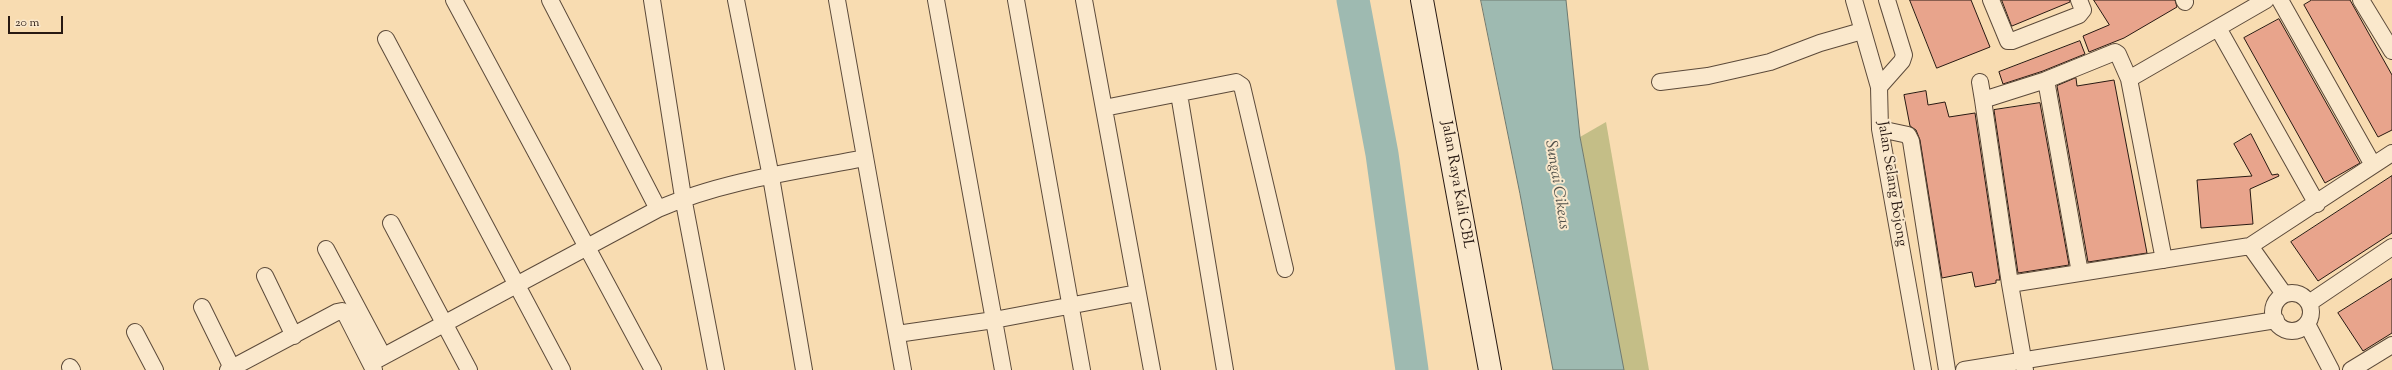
<!DOCTYPE html>
<style>
body{margin:0}
#map{position:relative;width:2392px;height:370px;overflow:hidden;background:#f8dcb1;font-family:"Sorts Mill Goudy",serif}
canvas{display:block}
.scale{position:absolute;left:8px;top:16px;width:55px;height:18px;box-sizing:border-box;border:2px solid #281912;border-top:0;padding-left:5px;font-size:12px;line-height:14px;white-space:nowrap;color:#281912;-webkit-text-stroke:3px #fae8cc;paint-order:stroke}
</style>
<div id="map">
<canvas width="2392" height="370"></canvas>
<div class="scale">20 m</div>
</div>
<script>
const ctx = document.querySelector('canvas').getContext('2d');
ctx.lineJoin = 'round';
function paint(path, color) {
  ctx.fillStyle = color;
  ctx.fill(path, 'evenodd');
}
function trace(path, color, width, dash) {
  ctx.strokeStyle = color;
  ctx.lineWidth = width;
  ctx.lineCap = dash ? 'butt' : 'round';
  ctx.setLineDash(dash || []);
  ctx.stroke(path);
}
function label(font, color, halo, rows, align = 'center') {
  ctx.font = font + ' "Sorts Mill Goudy",serif';
  ctx.lineWidth = 4;
  ctx.setLineDash([]);
  ctx.textBaseline = 'middle';
  ctx.strokeStyle = halo;
  ctx.fillStyle = color;
  for (const [text, x, y, turn = 0] of rows) {
    ctx.save();
    ctx.translate(x, y);
    ctx.rotate((+turn || 0) * Math.PI / 180);
    ctx.textAlign = isNaN(turn) ? turn : align;
    if (halo) ctx.strokeText(text, 0, 0);
    ctx.fillText(text, 0, 0);
    ctx.restore();
  }
}
paint(new Path2D(`
 M1606,122L1649,370H1623L1580,137Z`), '#c4be87');
const water = new Path2D(`
 M1481,0H1566L1580,137L1624,370H1553L1520,194Z`);
paint(water, '#9ebab1');
trace(water, '#6f7a71', 1);
trace(new Path2D(`
 M1353,0L1382,154L1412,370`), '#9ebab1', 33);
const building = new Path2D(`
 M1910,0H1971L1990,47L1937,68Z
 M2002,0H2070V2L2012,26Z
 M2094,0H2175L2177,7L2124,38L2089,52L2083,36L2109,25Z
 M2312,0H2350L2392,75V130L2378,137L2304,5Z
 M2279,19L2360,163L2325,183L2244,38Z
 M2080,41L2085,54L2043,71L2003,84L1999,72Z
 M2076,78L2077,86L2114,80L2147,253L2088,262L2057,86Z
 M1926,91L1928,105L1945,102L1949,117L1975,113L2000,280H1996V283L1975,287L1972,272L1942,278L1920,140L1916,130L1910,126L1904,95Z
 M2040,103L2069,265L2018,273L1994,110Z
 M2251,134L2272,175L2278,174L2279,176L2250,189L2253,224L2201,228L2197,180L2252,176L2234,144Z
 M2392,176V233L2318,281L2291,242Z
 M2392,279V333L2363,351L2338,313Z`);
paint(building, '#e8a48c');
trace(building, '#281912', 1);
const minor = new Path2D(`
 M454,0L653,370
 M550,0L658,209
 M652,0L683,197L716,370
 M736,0L771,177L804,370
 M837,0L903,370
 M936,0L1003,370
 M1016,0L1082,370
 M1084,0L1152,370
 M1854,0L1879,87L1880,129L1923,370
 M1991,0L2008,41H2012L2079,15L2083,10L2079,0
 M2184,0L2185,2
 M2280,0L2373,165
 M2361,0L2392,51
 M2218,28L2317,204
 M386,39L562,370
 M2129,79L2266,0
 M2046,80L2080,273
 M1660,82L1708,76L1770,62L1820,43L1862,31
 M1980,82L1983,100
 M1879,87L1902,61L1904,55L1887,0
 M1179,94L1225,370
 M1104,108L1236,82L1242,86L1285,269
 M1880,129L1908,135L1911,141L1947,370
 M391,223L469,370
 M2250,246L2392,153
 M326,249L383,356
 M265,276L294,336
 M2010,284L2250,246L2284,294
 M2273 312a19 19 0 1 1 38 0a19 19 0 1 1-38 0Z
 M2309,303L2392,247
 M202,307L232,368
 M2307,324L2331,370
 M135,332L155,370
 M897,334L994,320L1137,293
 M371,363L658,209C721,181 797,171 865,158
 M70,367L72,370
 M228,370L337,312L342,311L346,315L374,370
 M1964,370L2276,320
 M2025,370L2010,284L1983,100L2046,80L2115,52L2118,54L2129,79L2164,260
 M2351,370L2392,345`);
const secondary = new Path2D(`
 M1422,0L1490,370`);
trace(minor, '#5c4a3a', 18);
trace(secondary, '#281912', 24);
trace(minor, '#fae8cc', 16);
trace(secondary, '#fae8cc', 22);
label('15px', '#281912', '#fae8cc', [
 ["Jalan Selang Bojong",1891,184,81],
 ["Jalan Raya Kali CBL",1456,185,80]
]);
label('italic 16px', '#51514a', '#fae8cc', [
 ["Sungai Cikeas",1556,185,81]
]);
</script>
